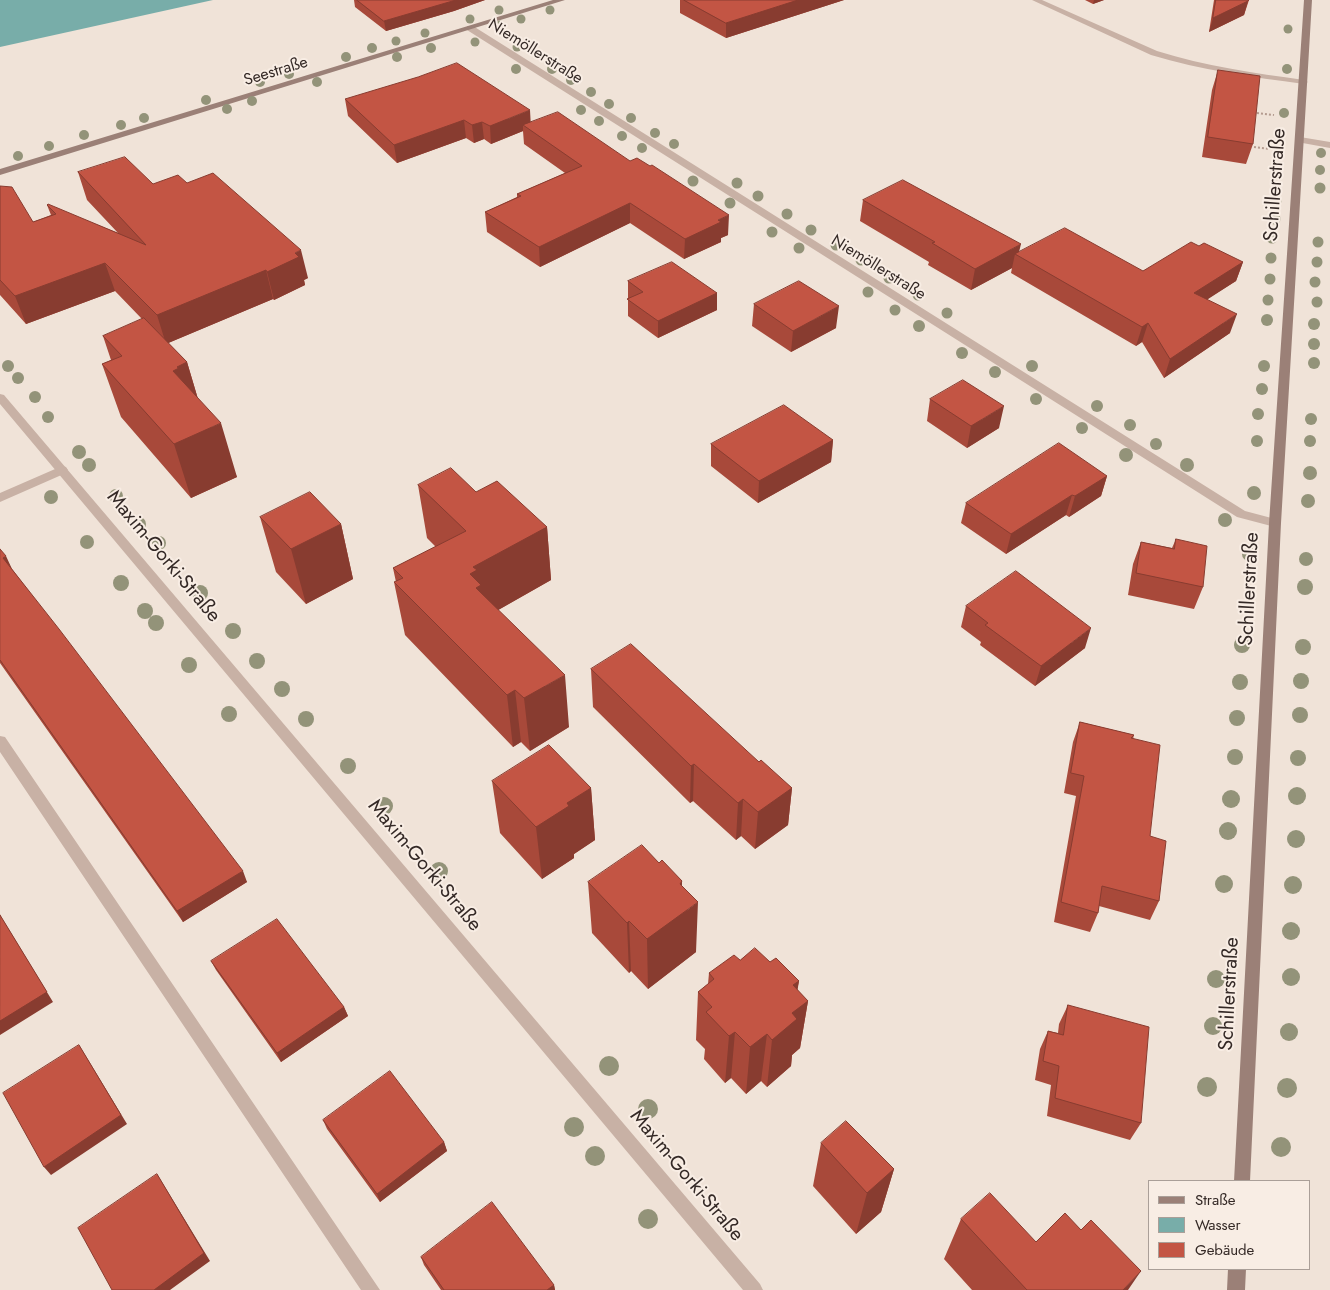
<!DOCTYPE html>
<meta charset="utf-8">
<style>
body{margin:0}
#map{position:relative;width:1330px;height:1290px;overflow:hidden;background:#f0e3d8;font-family:Jost,sans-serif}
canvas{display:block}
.legend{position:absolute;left:1148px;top:1180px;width:162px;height:90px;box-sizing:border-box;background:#f8ede4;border:1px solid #aa9f98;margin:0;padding:6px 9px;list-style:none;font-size:15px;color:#342926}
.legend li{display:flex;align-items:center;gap:10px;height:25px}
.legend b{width:25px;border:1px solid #aa9f98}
</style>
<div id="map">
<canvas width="1330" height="1290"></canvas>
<ul class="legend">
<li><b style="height:6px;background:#9b8077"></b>Straße</li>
<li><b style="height:14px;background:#78ada9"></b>Wasser</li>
<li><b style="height:14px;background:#c35544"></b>Gebäude</li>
</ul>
</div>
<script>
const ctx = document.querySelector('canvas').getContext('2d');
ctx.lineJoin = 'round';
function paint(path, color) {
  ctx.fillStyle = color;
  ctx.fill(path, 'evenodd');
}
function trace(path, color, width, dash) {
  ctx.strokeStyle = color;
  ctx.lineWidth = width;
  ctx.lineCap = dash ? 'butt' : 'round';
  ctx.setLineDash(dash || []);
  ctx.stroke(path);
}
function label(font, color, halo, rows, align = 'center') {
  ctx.font = font + ' Jost,sans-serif';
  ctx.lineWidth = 4;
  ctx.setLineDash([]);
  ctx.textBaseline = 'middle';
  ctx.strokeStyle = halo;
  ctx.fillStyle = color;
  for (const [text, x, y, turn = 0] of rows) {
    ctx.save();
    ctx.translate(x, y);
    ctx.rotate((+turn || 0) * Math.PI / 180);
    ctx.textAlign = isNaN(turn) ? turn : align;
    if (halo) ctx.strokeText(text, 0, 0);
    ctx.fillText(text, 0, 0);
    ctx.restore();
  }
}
paint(new Path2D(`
 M0,0H213L0,47Z`), '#78ada9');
trace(new Path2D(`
 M1257,113L1274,115
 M1254,147L1271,149`), '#b49b8f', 2, [2, 2]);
paint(new Path2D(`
 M62,466L66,467L68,470L66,473L0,502V493Z
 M0,736L5,737L380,1290H361L0,752Z`), '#c8b1a5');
paint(new Path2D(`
 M1032,0H1042L1157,51C1205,66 1254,73 1304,80L1308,82L1304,84C1252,77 1201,70 1151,55Z
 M467,26H473L1245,511L1279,520L1281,523L1279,526L1275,527L1237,517L467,30Z
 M1300,137L1330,142V148L1297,142V138Z
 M0,394L4,395L760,1284L763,1290H743L0,404Z`), '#c8b1a5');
paint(new Path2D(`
 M553,0H565L0,175V169Z
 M1304,0H1312L1281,523L1250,1181H1234L1269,523Z
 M1228,1269H1246L1245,1290H1227Z`), '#9b8077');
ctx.fillStyle = '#939379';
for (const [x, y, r] of [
 [499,10,4.5],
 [550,10,4.5],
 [470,19,4.5],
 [521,19,4.5],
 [500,25,4.5],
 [1288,29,4.5],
 [425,33,4.5],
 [396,41,4.5],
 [475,42,4.5],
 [517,47,4.5],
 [372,48,5],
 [431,48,5],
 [346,57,5],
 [397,57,5],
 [516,69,5],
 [552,69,5],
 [1287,69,5],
 [289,74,5],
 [571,80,5],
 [260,82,5],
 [317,82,5],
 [591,92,5],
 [206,100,5],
 [252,101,5],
 [609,104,5],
 [227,109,5],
 [581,110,5],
 [1284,113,5],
 [144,118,5],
 [631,118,5],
 [599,121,5],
 [121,125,5],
 [655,133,5],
 [84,135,5],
 [622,136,5],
 [674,144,5],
 [49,146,5],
 [642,148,5],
 [1321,153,5],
 [18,156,5],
 [1320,170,5],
 [693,181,5.5],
 [737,183,5.5],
 [1320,188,5.5],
 [758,196,5.5],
 [1276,201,5.5],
 [730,203,5.5],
 [787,214,5.5],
 [1275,219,5.5],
 [811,230,5.5],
 [772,232,5.5],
 [1272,238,5.5],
 [1318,242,5.5],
 [836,245,5.5],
 [799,248,5.5],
 [1271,258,5.5],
 [861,260,5.5],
 [1317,262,5.5],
 [889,278,5.5],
 [1270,279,5.5],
 [1315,282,5.5],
 [868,292,5.5],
 [918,295,5.5],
 [1268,300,5.5],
 [1317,302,5.5],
 [895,310,5.5],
 [947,313,5.5],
 [1267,320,6],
 [1314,324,6],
 [919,326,6],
 [1314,344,6],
 [962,353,6],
 [1314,363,6],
 [8,366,6],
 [1032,366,6],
 [1264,366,6],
 [995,372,6],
 [18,378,6],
 [1262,389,6],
 [35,397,6],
 [1036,399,6],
 [1097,406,6],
 [1258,414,6],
 [48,417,6],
 [1311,419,6],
 [1130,425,6],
 [1082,428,6],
 [1257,441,6],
 [1310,441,6],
 [1156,444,6],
 [79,452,7],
 [1126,455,7],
 [89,465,7],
 [1187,465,7],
 [1310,473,7],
 [1254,493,7],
 [116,496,7],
 [51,497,7],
 [1308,501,7],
 [1225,520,7],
 [139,524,7],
 [87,542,7],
 [159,543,7],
 [1249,554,7],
 [1306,559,7],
 [121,583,8],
 [1305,587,8],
 [200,593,8],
 [145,611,8],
 [156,623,8],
 [233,631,8],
 [1242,645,8],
 [1303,647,8],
 [257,661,8],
 [189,665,8],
 [1301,681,8],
 [1240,682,8],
 [282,689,8],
 [229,714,8],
 [1300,715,8],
 [1237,718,8],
 [306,719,8],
 [1235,757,8],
 [1298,758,8],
 [348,766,8],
 [1297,796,9],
 [1231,799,9],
 [384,806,9],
 [1228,831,9],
 [1296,839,9],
 [439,871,9],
 [1224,884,9],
 [1293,885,9],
 [1291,931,9],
 [1291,977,9],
 [1216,979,9],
 [1213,1026,9],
 [1289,1032,9],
 [609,1066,10],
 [1207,1087,10],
 [1287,1088,10],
 [648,1109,10],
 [574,1127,10],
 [1281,1147,10],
 [595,1156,10],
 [648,1219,10]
]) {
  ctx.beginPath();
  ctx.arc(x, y, r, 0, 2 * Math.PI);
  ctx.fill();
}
paint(new Path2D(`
 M354,0H485L454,11L386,31L355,7Z
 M680,0H844L726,38L680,13Z
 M1085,0H1104L1093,4Z
 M1214,0H1249L1244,15L1209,32Z
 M1218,70L1253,144L1246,164L1202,157L1212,90Z
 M345,99L530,122L728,235L721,238V242L684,259L630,223L540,267L487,232L485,212L517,197V194L565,173L524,144L523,131L491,144L484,139L474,143L466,138L397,163L348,116Z
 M78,172L153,184L187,183L308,278L304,280L305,285L274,300L273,299L168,343L187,362L198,399L237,477L191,498L121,417L102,364L111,360L103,336L142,319L115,291L26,324L0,295V186L33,222L51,215L47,205L118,233L87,200Z
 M863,200L1019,252L1143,271L1199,246L1243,262L1236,281L1207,299L1230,333L1164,378L1142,342L1136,346L1011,273L1012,268L971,290L928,265L929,262L860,221Z
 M628,281L717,293V310L658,338L628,316Z
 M754,304L836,328L791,352L752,326Z
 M930,399L999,428L967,448L927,421Z
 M833,440L831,462L758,503L711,466V444Z
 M1107,476L1101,496L1069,517L1066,515L1006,554L961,523L966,503Z
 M418,485L476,492L547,527L551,580L498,610L569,727L530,751L521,742L513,747L405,635L394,582H396L393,568L436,547L427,538Z
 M260,517L341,524L353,579L306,604L276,572Z
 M1176,539L1203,587L1194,609L1128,595L1133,564L1141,542L1172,548Z
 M0,549L12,569L247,882L183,922L0,663Z
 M966,606L1085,648L1035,686L980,645L981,642L961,627Z
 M591,669L759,762L792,788L788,825L755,849L741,836L736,840L693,801L690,803L593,707Z
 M1080,722L1134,735L1133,739L1150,836L1159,901L1150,920L1099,906L1098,913L1090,932L1054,922L1076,796L1064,793L1073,742Z
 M492,781L591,788L595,840L574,854V858L542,879L500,833Z
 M659,863L682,881V886L696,952L648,989L631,971L629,973L592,933L588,882Z
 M740,960L770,962L799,981L797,990L808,1001L800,1048L792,1055L791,1066L767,1087L761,1081L746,1094L731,1078L725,1083L704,1059L705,1049L696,1040L698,992L708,984L709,973Z
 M211,961L344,1007L348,1016L281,1062L216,970Z
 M1068,1005L1141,1123L1130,1140L1047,1116L1051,1085L1035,1080L1040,1049L1048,1031L1058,1033L1059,1024Z
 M323,1120L444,1142L447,1151L380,1202L327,1129Z
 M821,1143L894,1169L881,1212L856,1234L813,1186Z
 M961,1219L1036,1242L1128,1290H972L944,1259Z
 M421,1257L554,1285L555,1290H441L424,1265Z`), '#a8493a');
paint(new Path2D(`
 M456,0H485L454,11L386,31L384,21Z
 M798,0H844L726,38V23Z
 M1094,0H1104L1093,4Z
 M1248,1L1244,15L1209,32L1213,18Z
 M530,110L531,128L523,125V131L491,144L490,126Z
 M464,120L466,138L397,163L394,145Z
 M482,122L484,139L474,143L472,125Z
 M630,203V223L540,267L539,247Z
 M729,215L728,235L721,238V242L684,259L685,239L718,220Z
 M1021,244L1018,256L1015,254L1012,268L971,290L975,269Z
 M301,250L308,278L304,280L305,285L274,300L267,272L295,253Z
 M1243,262L1236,281L1188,312L1194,293Z
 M105,263L115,291L26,324L15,296Z
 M266,270L273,299L166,344L157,315Z
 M717,293V310L658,338V321Z
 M839,306L836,328L791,352L793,331Z
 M1237,314L1230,333L1164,378L1170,359Z
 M1148,323L1142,342L1136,346L1142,327Z
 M187,362L203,416L173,371L177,367Z
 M1004,406L999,428L967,448L971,426Z
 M221,423L237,477L191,498L174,444Z
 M833,440L831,462L758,503L759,481Z
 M1107,476L1101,496L1069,517L1075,496Z
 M1072,495L1066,515L1006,554L1011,534Z
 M341,524L353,579L306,604L291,549Z
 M547,527L551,580L486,617L470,574L473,567Z
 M6,556L12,569L3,558Z
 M1091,628L1085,648L1035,686L1041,666Z
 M565,675L569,727L530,751L524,698Z
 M515,690L521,742L513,747L507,695Z
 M694,764L693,801L690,803L691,766Z
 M591,788L595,840L574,854V858L542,879L536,827L567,803Z
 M792,788L788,825L755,849L758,812Z
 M743,799L741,836L736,840L738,803Z
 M243,871L247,882L183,922L177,911Z
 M682,881V914L698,902L696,952L648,989L647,939L680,884Z
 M0,915L53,1002L0,1035Z
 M629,921L631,971L629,973L627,923Z
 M799,981L794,1011L808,1001L800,1048L792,1055L791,1066L767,1087L772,1040L793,985Z
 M344,1007L348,1016L281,1062L277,1053Z
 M735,1032L731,1078L725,1083L729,1036Z
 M767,1034L761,1081L746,1094L750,1047Z
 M79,1045L127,1124L51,1175L44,1167Z
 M444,1142L447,1151L380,1202L377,1194Z
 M894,1169L881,1212L856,1234L867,1193Z
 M157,1174L210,1261L170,1290H154Z
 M1141,1271L1128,1290H1123Z
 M554,1285L555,1290H547Z`), '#883c30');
const building = new Path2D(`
 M357,0H456L384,21Z
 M684,0H798L726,23Z
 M1216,0H1249L1248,1L1213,18Z
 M457,63L530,110L490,126L482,122L472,125L464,120L394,145L345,99L418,77Z
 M1218,70L1260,76L1253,144L1208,137Z
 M558,112L630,161L637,158L650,166L652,165L729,215L718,220L721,222L685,239L630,203L539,247L485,212L521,196L517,194L582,166L523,125Z
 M125,157L153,184L178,175L187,183L213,173L301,250L295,253L299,257L267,272L266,270L157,315L105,263L15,296L0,280V186L12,187L33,222L56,214L47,205L48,204L146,245L78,172Z
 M903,180L1021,244L975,269L932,243L935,242L863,200Z
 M1065,228L1143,271L1191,242L1199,246L1204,243L1243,262L1194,293L1237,314L1170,359L1148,323L1142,327L1015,254Z
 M672,262L717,293L658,321L627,299L643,292L628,281Z
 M799,281L839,306L793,331L754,304Z
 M144,318L187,362L177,367L179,368L173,371L221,423L174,444L102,364L122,356L103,336Z
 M963,380L1004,406L971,426L930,399Z
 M784,405L833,440L759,481L711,444Z
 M1059,443L1107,476L1075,496L1072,495L1011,534L966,503Z
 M451,468L476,492L497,481L547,527L473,567L477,570L470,574L481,585L476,588L565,675L524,698L515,690L507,695L394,582L403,578L393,568L466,531L418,485Z
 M310,492L341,524L291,549L260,517Z
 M1176,539L1207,546L1203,587L1136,573L1141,542L1174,549Z
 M0,549L6,556L3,558L59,629L243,871L177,911L0,660Z
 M1016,571L1091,628L1041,666L985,625L988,623L966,606Z
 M631,644L759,762L761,760L792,788L758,812L743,799L738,803L694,764L691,766L591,669Z
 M1080,722L1134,735L1131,738L1160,745L1150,836L1166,841L1159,901L1102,886L1098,913L1061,902L1084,776L1071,773Z
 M549,745L591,788L567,803L569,806L536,827L492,781Z
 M642,845L659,863L662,860L682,881L680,884L698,902L647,939L629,921L627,923L588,882Z
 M0,915L47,992L0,1021Z
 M277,919L344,1007L277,1053L211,961Z
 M755,948L770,962L776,958L799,981L793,985L808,1001L792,1013L797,1019L772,1040L767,1034L750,1047L735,1032L729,1036L706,1012L712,1007L698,992L714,979L709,973L734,955L740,960Z
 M1068,1005L1149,1027L1141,1123L1055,1098L1059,1066L1043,1061L1048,1031L1063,1035Z
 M79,1045L121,1115L44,1167L3,1093Z
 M390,1071L444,1142L377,1194L323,1120Z
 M846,1121L894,1169L867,1193L821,1143Z
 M157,1174L204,1253L154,1290H112L78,1228Z
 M990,1193L1036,1242L1065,1213L1081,1230L1091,1220L1141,1271L1123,1290H1027L961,1219Z
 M492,1202L554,1285L547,1290H444L421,1257Z`);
paint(building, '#c35544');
trace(building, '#883c30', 1);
label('16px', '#342926', '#f8ede4', [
 ["Niemöllerstraße",535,52,32],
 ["Seestraße",276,72,-17],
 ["Niemöllerstraße",878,268,32]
]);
label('20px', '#342926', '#f8ede4', [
 ["Schillerstraße",1276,185,-86],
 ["Maxim-Gorki-Straße",163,557,50],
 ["Schillerstraße",1250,589,-87],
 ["Maxim-Gorki-Straße",424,866,50],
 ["Schillerstraße",1230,994,-87],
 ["Maxim-Gorki-Straße",686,1176,50]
]);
</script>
